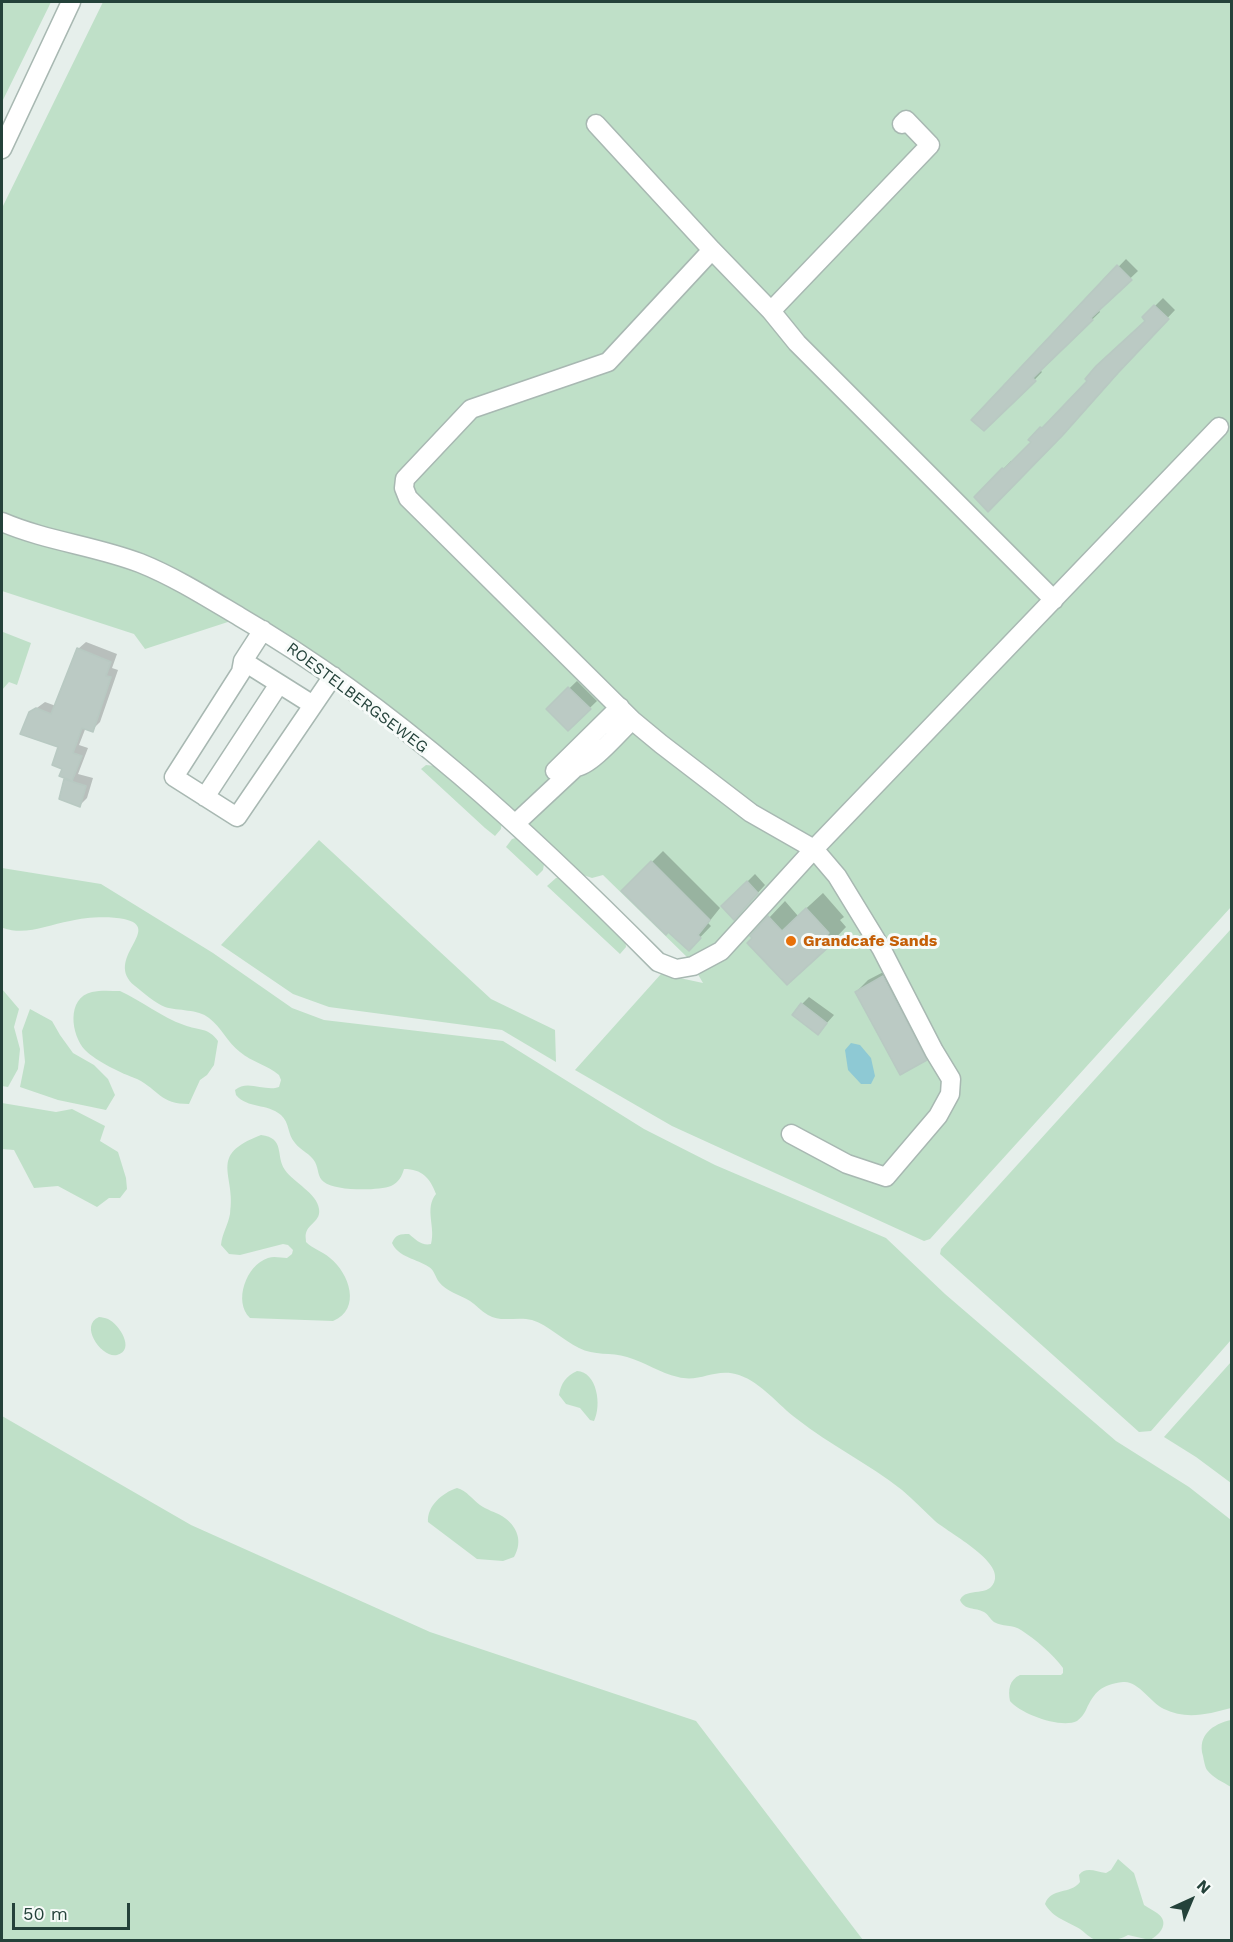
<!DOCTYPE html>
<style>
body{margin:0}
#map{position:relative;width:1233px;height:1942px;overflow:hidden;background:#e6efeb;font-family:"Work Sans",sans-serif}
canvas{display:block}
.frame{position:absolute;inset:0;border:3px solid #24423a;pointer-events:none}
.north{position:absolute;left:1161px;top:1870px;width:60px;height:60px;-webkit-text-stroke:4px #f7fbf9;paint-order:stroke;rotate:44deg;font-size:16px;font-weight:700;line-height:24px;text-align:center;color:#24423a}
.north::after{content:'';display:block;margin:auto;width:21px;height:27px;background:#24423a;clip-path:polygon(50% 0,100% 100%,50% 72%,0 100%)}
.scale{position:absolute;left:12px;top:1903px;width:118px;height:27px;box-sizing:border-box;border:3px solid #24423a;border-top:0;padding-left:8px;font-size:18px;line-height:21px;white-space:nowrap;color:#24423a;-webkit-text-stroke:4px #f7fbf9;paint-order:stroke}
</style>
<div id="map">
<canvas width="1233" height="1942"></canvas>
<div class="frame"></div>
<div class="north">N</div>
<div class="scale">50 m</div>
</div>
<script>
const ctx = document.querySelector('canvas').getContext('2d');
ctx.lineJoin = 'round';
function paint(path, color) {
  ctx.fillStyle = color;
  ctx.fill(path, 'evenodd');
}
function trace(path, color, width, dash) {
  ctx.strokeStyle = color;
  ctx.lineWidth = width;
  ctx.lineCap = dash ? 'butt' : 'round';
  ctx.setLineDash(dash || []);
  ctx.stroke(path);
}
function label(font, color, halo, rows, align = 'center') {
  ctx.font = font + ' "Work Sans",sans-serif';
  ctx.lineWidth = 6;
  ctx.setLineDash([]);
  ctx.textBaseline = 'middle';
  ctx.strokeStyle = halo;
  ctx.fillStyle = color;
  for (const [text, x, y, turn = 0] of rows) {
    ctx.save();
    ctx.translate(x, y);
    ctx.rotate((+turn || 0) * Math.PI / 180);
    ctx.textAlign = isNaN(turn) ? turn : align;
    if (halo) ctx.strokeText(text, 0, 0);
    ctx.fillText(text, 0, 0);
    ctx.restore();
  }
}
paint(new Path2D(`
 M2,2H51L2,102Z
 M103,2H1231V907L930,1239L924,1241L672,1126L575,1070L661,974L703,983L689,959L603,875L592,878L583,875L308,649L227,601L2,516V208Z
 M2,531L134,568L190,590L234,620L145,649L134,634L2,591Z
 M3,632L31,643L17,685L9,682L2,690Z
 M426,765L436,766L502,819L501,829L495,836L485,828L421,769Z
 M522,836L545,858L543,870L537,876L506,847L512,839Z
 M319,840L491,999L555,1030L556,1062L502,1030L329,1007L293,994L221,945Z
 M2,868L101,884L213,953L292,1008L324,1020L503,1041L644,1129L715,1165L886,1238L945,1294L1116,1441L1189,1487L1231,1520V1708C1209,1714 1186,1720 1164,1709C1151,1703 1138,1680 1123,1682C1101,1685 1095,1691 1086,1710C1084,1714 1081,1718 1077,1721C1061,1729 1021,1714 1010,1701C1008,1690 1009,1680 1020,1675H1061L1063,1673V1668C1053,1654 1035,1639 1021,1630C1013,1624 1002,1627 994,1622C990,1619 988,1614 984,1612C975,1607 965,1611 960,1600C966,1586 991,1599 995,1579C999,1559 949,1533 935,1521C924,1511 914,1500 902,1490C869,1464 830,1445 797,1419C778,1405 762,1383 739,1375C715,1367 701,1383 678,1377C660,1373 645,1362 627,1357C611,1352 594,1356 579,1348C563,1340 548,1325 532,1320C517,1316 501,1323 488,1315C481,1311 476,1305 470,1301C460,1295 446,1291 439,1282C435,1277 435,1271 429,1267C417,1259 398,1257 392,1243C396,1234 400,1234 409,1234C416,1240 422,1246 431,1244C436,1227 424,1209 436,1194C430,1178 422,1169 404,1169C402,1176 399,1182 391,1186C378,1191 334,1191 324,1182C317,1177 319,1169 315,1162C311,1154 300,1150 295,1143C287,1134 290,1123 281,1115C267,1103 248,1109 236,1095L235,1090C247,1079 265,1092 279,1087L281,1080L279,1075C267,1065 252,1062 240,1052C228,1043 221,1027 209,1018C198,1009 178,1011 165,1007C155,1003 144,993 135,986C102,959 165,928 124,919C109,916 85,917 70,921C47,925 26,936 3,928Z
 M564,876L625,937L626,947L620,954L547,886L556,878Z
 M1231,929V1340L1151,1431L1139,1432L940,1254L941,1249Z
 M2,989L19,1009L14,1027L20,1049L18,1069L8,1087L2,1086Z
 M120,991C142,1001 161,1017 184,1025C199,1031 208,1027 218,1041L214,1065L207,1075L200,1080L189,1104C160,1104 159,1090 137,1079C121,1073 97,1062 85,1050C71,1035 66,998 92,992C101,990 111,991 120,991Z
 M30,1009L52,1021L60,1035L73,1053L94,1065L108,1079L115,1095L106,1110L58,1100L20,1087L25,1062L22,1031Z
 M2,1103L56,1112L72,1109L105,1126L100,1141L118,1152L126,1178L127,1189L120,1198H109L97,1207L58,1186L34,1188L14,1150L2,1149Z
 M261,1135C286,1138 275,1156 285,1170C294,1183 317,1193 319,1209C321,1221 309,1223 306,1233C305,1236 306,1239 306,1242C313,1249 322,1251 330,1258C349,1273 362,1309 333,1321L250,1318C233,1302 246,1265 268,1258C274,1256 281,1258 287,1258L292,1254L293,1250L288,1245L283,1244L240,1255L229,1254L221,1245C222,1234 228,1225 230,1214C237,1174 206,1156 261,1135Z
 M99,1317C102,1317 105,1318 108,1319C119,1324 136,1350 117,1355C103,1359 78,1326 99,1317Z
 M1231,1362V1483L1196,1457L1164,1437Z
 M577,1371C597,1372 602,1405 594,1421L590,1420L580,1408L566,1404L559,1395C561,1383 566,1376 577,1371Z
 M2,1416L191,1525L430,1632L696,1721L863,1940H2Z
 M457,1488C467,1491 472,1499 480,1505C487,1510 495,1512 502,1516C518,1526 523,1542 514,1557L503,1561L477,1559L428,1522C427,1506 442,1493 457,1488Z
 M1231,1720H1232L1231,1787C1223,1782 1213,1778 1207,1770C1205,1767 1204,1761 1203,1756C1197,1735 1213,1724 1231,1720Z
 M1118,1859L1134,1873L1144,1905C1148,1908 1153,1910 1157,1913C1170,1922 1161,1934 1150,1940L1128,1935C1120,1940 1106,1942 1096,1940C1091,1939 1084,1932 1080,1929C1067,1921 1053,1918 1045,1904C1051,1887 1070,1895 1080,1882L1079,1875C1086,1866 1096,1872 1106,1873L1111,1870Z`), '#bfe0c8');
paint(new Path2D(`
 M851,1043L860,1045L871,1058L875,1076L871,1084H861L848,1070L845,1050Z`), '#8ec9d4');
paint(new Path2D(`
 M1126,259L1138,271L1098,309L1100,312L1040,370L1042,372L1005,411L973,419Z
 M1163,298L1175,310L1125,363L976,497L1011,461L1012,463L1033,442L1030,440L1049,421L1050,422L1147,320L1144,317Z
 M86,642L117,654L112,668L118,670L100,722L92,730L86,727L79,745L88,748L78,774L93,778L87,798L80,805L66,780L68,778L64,768L60,746L30,713L45,702L56,706L78,649Z
 M577,681L597,701L568,729L548,709Z
 M663,851L720,908L708,923L711,926L689,949L623,891Z
 M755,874L765,885L742,910L723,906Z
 M823,893L844,917L840,920L846,927L831,943L754,938L752,936L785,901L798,916Z
 M895,966L937,1047L926,1059L856,992L868,980Z
 M809,997L834,1015L818,1033L802,1004Z`), '#0003');
const building = new Path2D(`
 M1117,265L1132,280L1091,318L1093,320L1033,378L1036,381L984,431L971,420Z
 M1154,305L1169,319L1118,373L1063,435L988,512L974,497L1002,468L1004,469L1031,442L1028,440L1040,427L1042,428L1087,381L1085,379L1096,366L1145,321L1142,317Z
 M77,648L111,662L106,676L111,677L93,732L82,728L73,753L82,756L72,781L59,776L62,769L52,765L58,747L20,734L29,712L36,708L51,714Z
 M568,687L591,709L568,731L546,709Z
 M64,779L86,786L80,807L59,799Z
 M651,861L710,920L698,935L701,938L689,951L668,932L666,935L621,891Z
 M747,881L758,893L734,920L721,906Z
 M806,908L829,933L825,937L832,944L787,985L747,943L752,938L750,936L768,916L782,931Z
 M883,976L927,1060L900,1075L855,992Z
 M801,1003L827,1023L818,1035L792,1015Z`);
paint(building, '#bbcac4');
trace(building, '#b8c9c2', 1.5);
const minor = new Path2D(`
 M596,124L712,250L771,311L797,343L1054,600
 M2,149L71,2
 M712,250L608,362L471,409L405,479L404,488L408,498L632,720L661,744L751,813L814,849L837,876L881,948L934,1051L951,1079L950,1094L938,1116L886,1177L847,1164L791,1134
 M771,311L930,145L906,120L902,124
 M2,522C46,541 96,546 140,563C175,577 208,598 240,617C397,708 531,834 658,962L676,969L693,966L721,951L814,849L1219,427
 M263,630L243,661L241,672L174,777L237,817L333,676
 M243,661L313,705
 M555,771L620,707
 M205,797L279,684
 M516,823L576,767C591,766 620,731 632,720`);
trace(minor, '#a8b8b2', 21);
trace(minor, '#fff', 18);
for (const [x, y, r, color] of [
 [791,941,6,"#e8710a"]
]) {
  const dot = new Path2D();
  dot.arc(x, y, r, 0, 2 * Math.PI);
  ctx.fillStyle = color;
  ctx.fill(dot);
  trace(dot, '#f7fbf9', 2);
}
label('16px', '#24423a', '#f7fbf9', [
 ["ROESTELBERGSEWEG",357,698,37]
]);
label('bold 16px', '#c56008', '#f7fbf9', [
 ["Grandcafe Sands",803,941]
], 'left');
</script>
